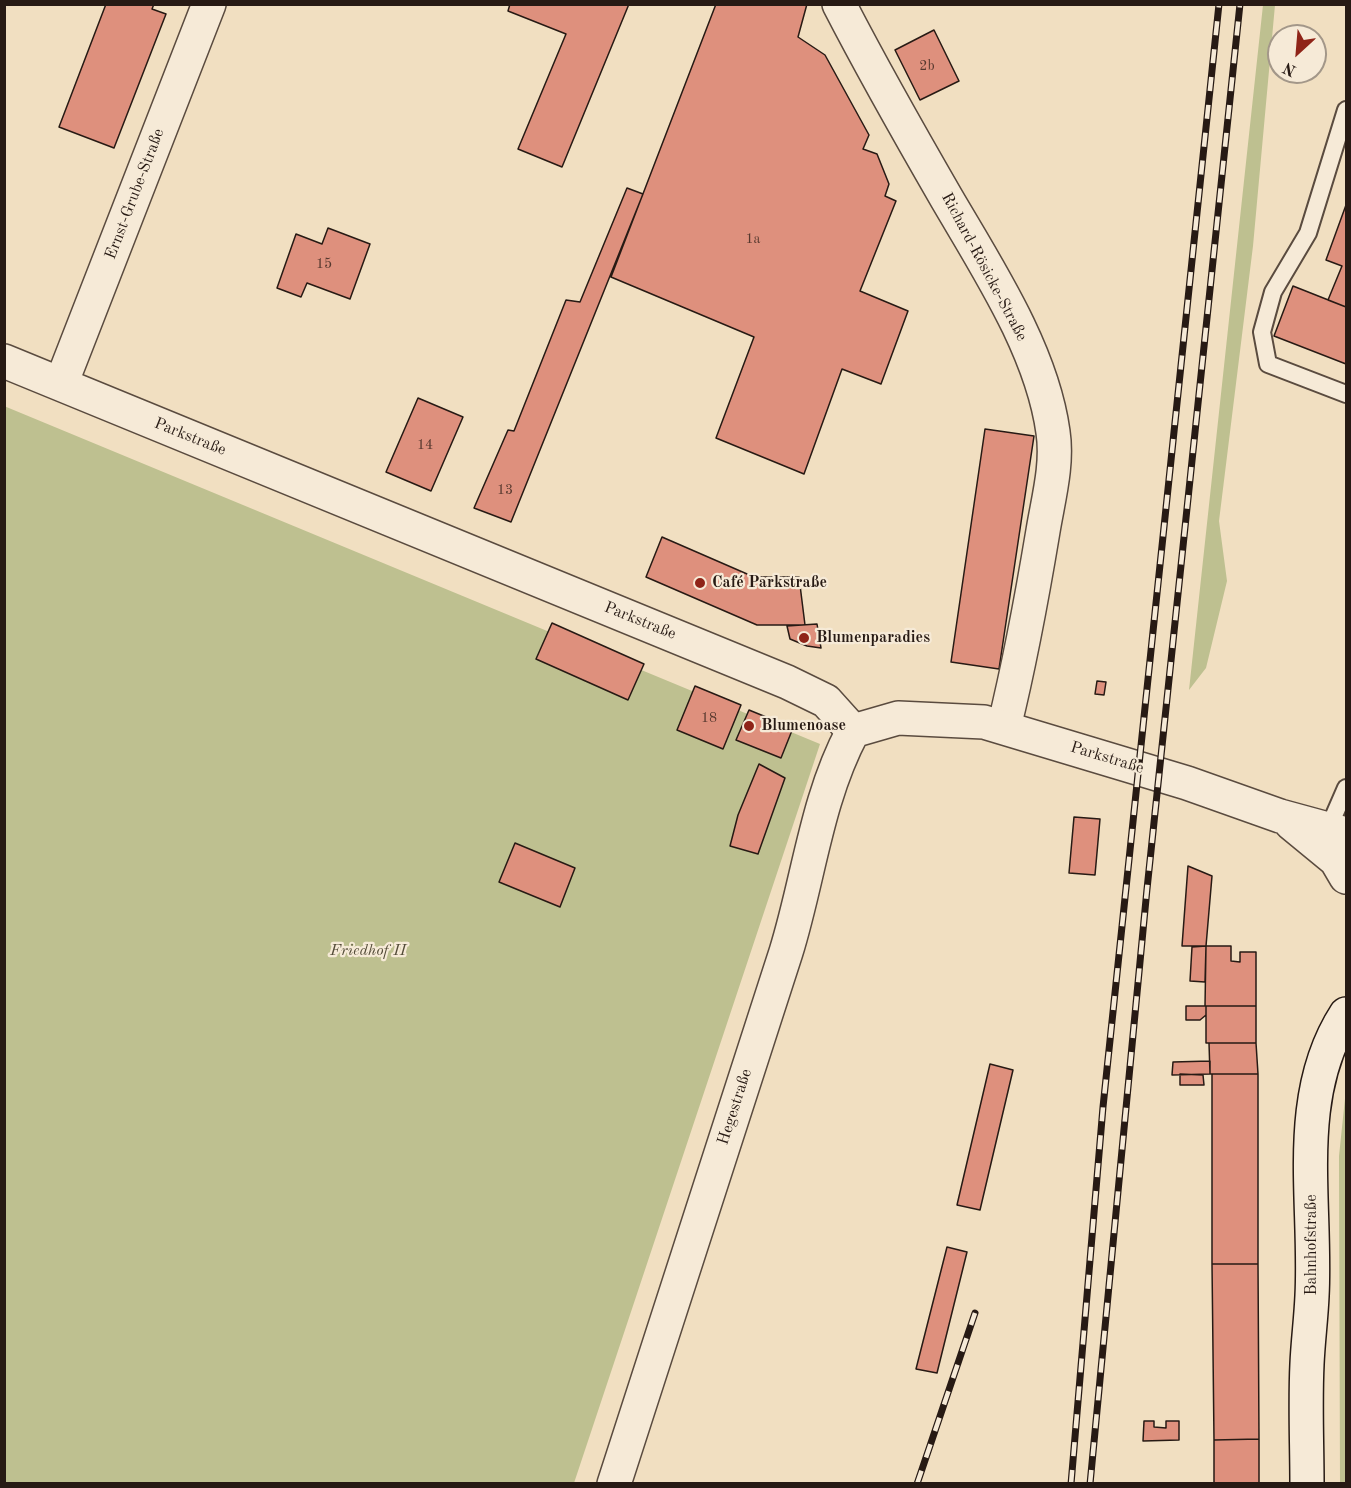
<!DOCTYPE html>
<meta charset="utf-8">
<style>
body{margin:0}
#map{position:relative;width:1351px;height:1488px;overflow:hidden;background:#f1dfc1;font-family:"Old Standard TT",serif}
canvas{display:block}
.frame{position:absolute;inset:0;border:6px solid #271a14;pointer-events:none}
.north{position:absolute;left:1267px;top:24px;width:60px;height:60px;box-sizing:border-box;background:#f6ead7;border:2px solid #a39789;border-radius:50%;rotate:206deg;font-size:16px;font-weight:700;line-height:24px;text-align:center;color:#271a14}
.north::after{content:'';display:block;margin:auto;width:21px;height:27px;background:#8f2418;clip-path:polygon(50% 0,100% 100%,50% 72%,0 100%)}
</style>
<div id="map">
<canvas width="1351" height="1488"></canvas>
<div class="frame"></div>
<div class="north">N</div>
</div>
<script>
const ctx = document.querySelector('canvas').getContext('2d');
ctx.lineJoin = 'round';
function paint(path, color) {
  ctx.fillStyle = color;
  ctx.fill(path, 'evenodd');
}
function trace(path, color, width, dash) {
  ctx.strokeStyle = color;
  ctx.lineWidth = width;
  ctx.lineCap = dash ? 'butt' : 'round';
  ctx.setLineDash(dash || []);
  ctx.stroke(path);
}
function label(font, color, halo, rows, align = 'center') {
  ctx.font = font + ' "Old Standard TT",serif';
  ctx.lineWidth = 4.5;
  ctx.setLineDash([]);
  ctx.textBaseline = 'middle';
  ctx.strokeStyle = halo;
  ctx.fillStyle = color;
  for (const [text, x, y, turn = 0] of rows) {
    ctx.save();
    ctx.translate(x, y);
    ctx.rotate((+turn || 0) * Math.PI / 180);
    ctx.textAlign = isNaN(turn) ? turn : align;
    if (halo) ctx.strokeText(text, 0, 0);
    ctx.fillText(text, 0, 0);
    ctx.restore();
  }
}
paint(new Path2D(`
 M1263,5H1275L1253,246L1219,521L1227,581L1206,668L1189,690Z
 M4,406L820,744L574,1483H5Z
 M1346,1089V1483L1340,1484L1339,1156Z`), '#bec090');
const building = new Path2D(`
 M106,4H154L152,9L166,14L114,148L59,127Z
 M510,4H629L562,167L518,149L566,34L508,11Z
 M716,4H807L798,37L825,55L869,135L863,149L877,154L889,184L885,196L896,201L860,291L908,311L881,384L842,369L804,474L716,438L754,337L611,277Z
 M934,30L959,81L920,100L895,50Z
 M627,188L643,194L511,522L474,508L508,430L514,431L566,300L580,302Z
 M1346,205V307L1328,300L1342,266L1326,260Z
 M328,228L370,244L350,299L307,283L301,297L277,288L296,234L322,244Z
 M1293,286L1346,307V364L1274,336Z
 M418,398L463,417L431,491L386,472Z
 M985,429L1034,436L999,669L951,662Z
 M662,537L754,577H799L805,625H757L646,577Z
 M552,623L644,664L628,700L536,659Z
 M817,624L821,648L807,646L790,639L787,626Z
 M1097,681L1106,682L1104,695L1095,694Z
 M695,686L741,705L723,749L677,730Z
 M749,710L793,728L781,758L736,740Z
 M759,764L785,778L758,854L730,846L738,815Z
 M1074,817L1100,819L1095,875L1069,873Z
 M515,843L575,868L560,907L499,882Z
 M1188,866L1212,876L1206,946H1182Z
 M1206,946H1231V961L1240,962V952H1256V1006H1205Z
 M1206,946L1205,982L1190,981L1192,947Z
 M1186,1006H1206V1015L1200,1020H1186Z
 M1206,1006H1256V1043H1206Z
 M1209,1043H1256L1258,1074H1210Z
 M1210,1061V1074L1172,1075L1173,1062Z
 M990,1064L1013,1070L980,1210L957,1205Z
 M1180,1074L1203,1075L1204,1085H1180Z
 M1212,1074H1258V1264H1212Z
 M947,1247L967,1252L937,1373L916,1369Z
 M1212,1264H1258L1259,1439L1214,1440Z
 M1144,1421H1154V1427L1166,1428V1421H1179V1440L1143,1441Z
 M1259,1439V1484H1214V1440Z`);
paint(building, '#de907d');
trace(building, '#271a14', 1.5);
const service = new Path2D(`
 M1346,110L1308,233L1273,292L1262,332L1268,364L1346,394
 M1329,827L1346,788`);
const minor = new Path2D(`
 M839,4C873,70 910,135 947,199C988,269 1042,351 1053,432C1058,465 1048,500 1043,531C1032,597 1020,662 1004,727
 M4,361L787,682L826,701L853,731
 M61,384L209,4`);
const tertiary = new Path2D(`
 M1291,823L1336,860L1346,877
 M614,1484C671,1306 729,1129 786,952C809,878 816,800 853,731L898,718L984,722L1187,783L1280,816L1346,834`);
const secondary = new Path2D(`
 M1307,1484C1307,1444 1305,1404 1307,1364C1308,1341 1311,1319 1312,1296C1317,1202 1292,1097 1346,1014`);
trace(service, '#5a4b3f', 20);
trace(minor, '#5a4b3f', 36);
trace(tertiary, '#5a4b3f', 36);
trace(secondary, '#271a14', 36);
trace(service, '#f6ead7', 16);
trace(minor, '#f6ead7', 33);
trace(tertiary, '#f6ead7', 33);
trace(secondary, '#f6ead7', 33);
const rail = new Path2D(`
 M917,1484L975,1313
 M1071,1484L1103,1107L1219,4
 M1090,1484L1147,889L1240,4`);
trace(rail, '#271a14', 7);
trace(rail, '#f6ead7', 4.5, [14]);
for (const [x, y, r, color] of [
 [700,583,6,"#8f2418"],
 [804,638,6,"#8f2418"],
 [749,726,6,"#8f2418"]
]) {
  const dot = new Path2D();
  dot.arc(x, y, r, 0, 2 * Math.PI);
  ctx.fillStyle = color;
  ctx.fill(dot);
  trace(dot, '#f6ead7', 2);
}
label('14px', '#55382e', null, [
 ["2b",927,66],
 ["1a",753,239],
 ["15",324,264],
 ["14",425,445],
 ["13",505,490],
 ["18",709,718]
]);
label('16px', '#271a14', '#f6ead7', [
 ["Ernst-Grube-Straße",135,194,-69],
 ["Richard-Rösicke-Straße",984,267,62],
 ["Parkstraße",190,437,22],
 ["Parkstraße",640,621,22],
 ["Parkstraße",1107,758,17],
 ["Hegestraße",735,1107,-72],
 ["Bahnhofstraße",1312,1245,-90]
]);
label('bold 16px', '#271a14', '#f6ead7', [
 ["Café Parkstraße",712,583],
 ["Blumenparadies",816,638],
 ["Blumenoase",761,726]
], 'left');
label('italic 16px', '#544c39', '#f6ead7', [
 ["Friedhof II",368,951]
]);
</script>
